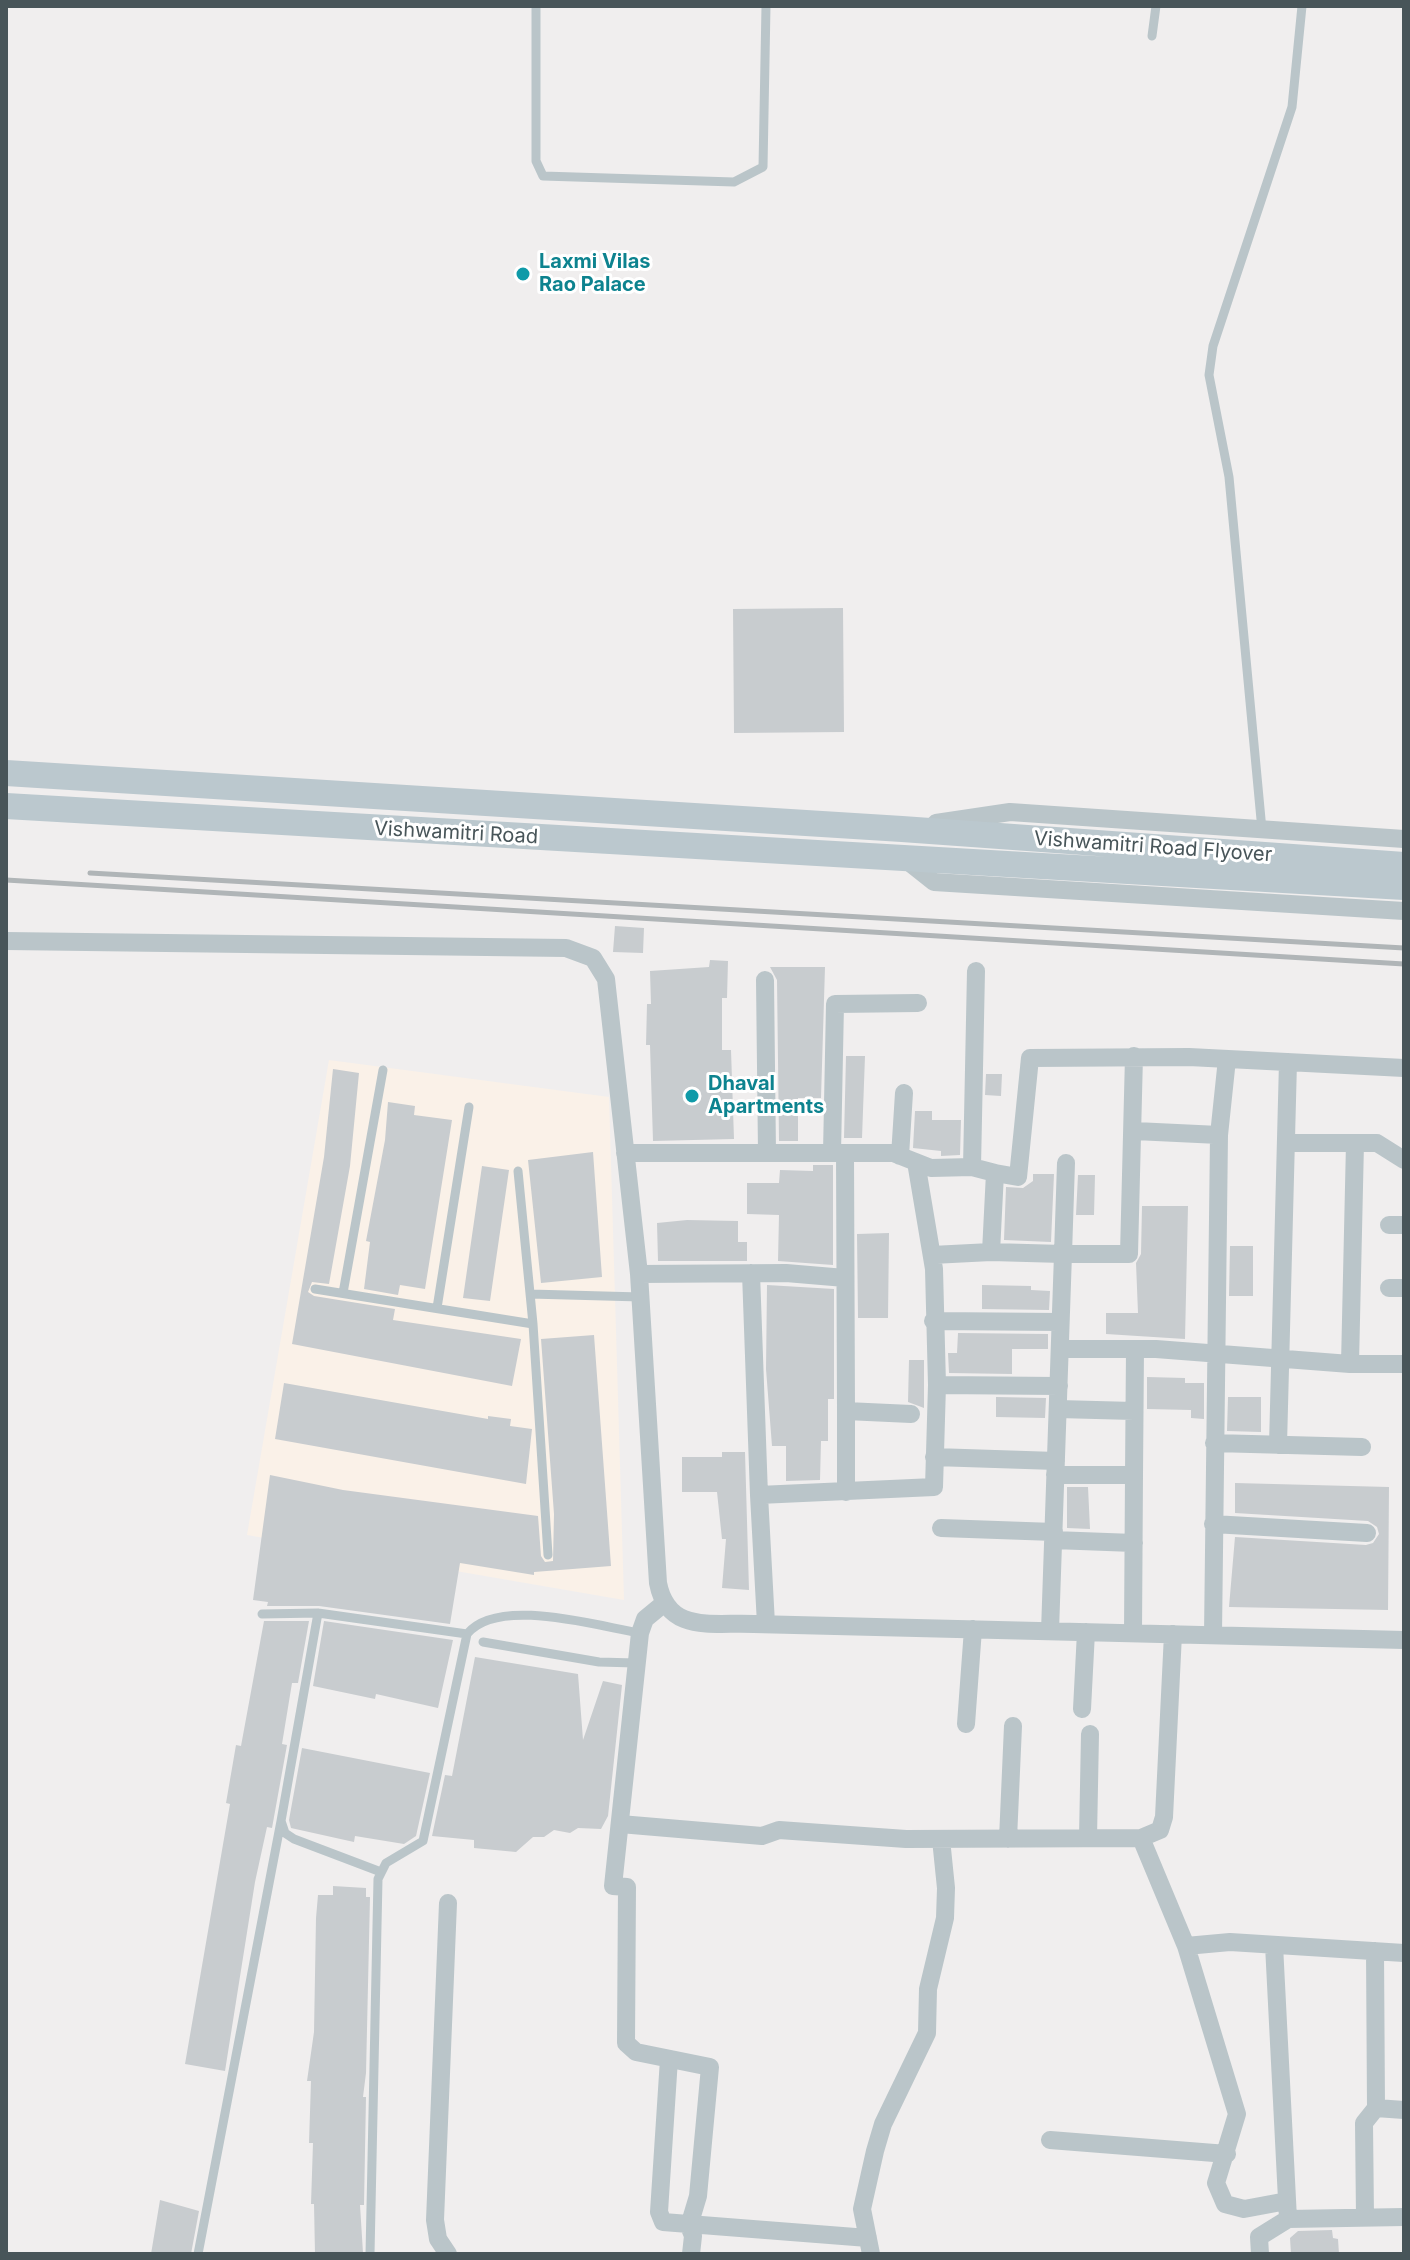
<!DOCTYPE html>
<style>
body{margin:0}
#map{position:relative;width:1410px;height:2260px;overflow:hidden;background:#f0eeee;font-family:Inter,sans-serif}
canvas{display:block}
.frame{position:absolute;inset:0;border:8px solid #485559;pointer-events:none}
</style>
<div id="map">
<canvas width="1410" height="2260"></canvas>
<div class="frame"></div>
</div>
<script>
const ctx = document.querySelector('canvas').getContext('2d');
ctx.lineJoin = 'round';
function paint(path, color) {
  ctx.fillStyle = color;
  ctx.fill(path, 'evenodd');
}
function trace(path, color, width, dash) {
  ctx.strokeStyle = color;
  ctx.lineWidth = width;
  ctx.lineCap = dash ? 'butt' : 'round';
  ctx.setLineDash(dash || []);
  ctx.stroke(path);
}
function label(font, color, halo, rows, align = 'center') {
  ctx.font = font + ' Inter,sans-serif';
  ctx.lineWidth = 6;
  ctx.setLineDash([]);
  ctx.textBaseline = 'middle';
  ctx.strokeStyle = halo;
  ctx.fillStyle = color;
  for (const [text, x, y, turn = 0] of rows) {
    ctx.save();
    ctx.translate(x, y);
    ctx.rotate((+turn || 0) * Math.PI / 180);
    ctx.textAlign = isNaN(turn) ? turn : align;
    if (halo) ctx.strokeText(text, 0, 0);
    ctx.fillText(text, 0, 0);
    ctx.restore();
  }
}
paint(new Path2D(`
 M329,1060L609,1097L624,1600L247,1535Z`), '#faf1e8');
paint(new Path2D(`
 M843,608L844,732L734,733L733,609Z
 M615,926L644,928L643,953L613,952Z
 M710,960L728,961L727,998H722V1050H731L734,1139L653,1141L650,1045H646L647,1004H651L650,971L709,967Z
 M770,967H825L821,1098H798V1141H779L777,980Z
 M846,1056H865L862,1138H844Z
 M333,1069L359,1073L350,1166L329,1284L312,1282L308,1292L314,1296L395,1309L393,1320L521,1339L512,1386L292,1344L324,1157Z
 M986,1074H1002L1001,1096L985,1095Z
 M388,1102L415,1106L414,1115L452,1120L425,1289L400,1285L398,1295L364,1289L370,1242L366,1241L385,1140Z
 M915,1111H932V1120H961L960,1155L941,1156V1151L913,1148Z
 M593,1152L602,1277L541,1283L528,1160Z
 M813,1165H833V1265L778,1261L779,1215L747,1214V1183H779L780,1170L813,1171Z
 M482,1166L509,1170L490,1301L463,1298Z
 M1033,1174H1054L1051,1242L1004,1240L1006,1187L1023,1188L1033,1181Z
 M1078,1175H1095L1094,1215H1076Z
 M1142,1206H1188L1185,1339L1106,1334V1313H1138L1136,1263L1141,1254Z
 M687,1220L738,1221V1242H747V1261H658L657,1223Z
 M889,1233L888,1318H858L857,1234Z
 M1230,1246H1253V1296H1229Z
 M767,1285L834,1289V1399H828V1441H821L820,1480L786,1481V1446H772L766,1369Z
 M982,1285L1031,1286V1290L1050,1291L1049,1310L982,1309Z
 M958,1333L1048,1334V1349H1012V1374L949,1373L948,1353H957Z
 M594,1335L611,1566L534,1572V1575L460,1563L450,1624L319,1606H267L268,1602L253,1600L270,1475L343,1490L538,1516L541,1556L545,1562L553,1561L554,1514L541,1339Z
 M909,1360H924V1408L908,1402Z
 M1147,1377L1185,1378V1383H1204V1419L1191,1418V1410L1147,1409Z
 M284,1383L488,1419V1416L511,1419L510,1426L532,1429L526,1484L275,1439Z
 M996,1397L1046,1398L1045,1418L996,1417Z
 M1228,1397H1261V1432L1227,1431Z
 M722,1452H745L749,1590L722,1588L726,1539H722L717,1492H682V1457H722Z
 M1235,1483L1389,1487L1388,1610L1229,1607L1235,1537L1366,1545L1373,1543L1379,1534L1377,1527L1368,1521L1235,1513Z
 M1067,1487H1088L1090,1529L1067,1528Z
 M264,1621H309L298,1683H292L282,1744L287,1745L272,1828L267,1827L255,1882L225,2071L185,2064L230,1804L226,1803L236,1745L241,1746Z
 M324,1621L453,1640L438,1708L376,1694L375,1699L313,1686Z
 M475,1657L578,1674L583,1740L603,1681L622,1685L608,1816L601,1829L578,1828L570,1833L554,1830L544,1837H533L516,1852L474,1848V1840L432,1836L445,1775L452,1776Z
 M302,1748L430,1773L416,1836L404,1844L355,1836L354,1842L291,1828L289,1820Z
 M333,1886L366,1888V1897H370L366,2073L363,2097H366L364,2205H360L363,2253L359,2254H315L314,2204H311L313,2143H309L311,2081H307L314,2032L316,1918L318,1895H333Z
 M160,2200L199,2211L191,2254H151Z
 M1332,2230L1333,2238L1338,2239L1339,2254H1291L1290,2238L1298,2231Z`), '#c8cccf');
trace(new Path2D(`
 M536,6V161L543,176L734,182L763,167L766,6
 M1152,36L1156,6
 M1262,830L1229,477L1209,375L1213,346L1292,107L1302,6
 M518,1171L533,1324L548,1555
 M315,1289L533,1324
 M343,1293L383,1070
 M530,1294L641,1297
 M437,1308L469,1107
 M318,1613L281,1821L285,1833L294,1839L381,1872
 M262,1614L318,1613L467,1634
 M483,1642L599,1662L635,1663
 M198,2254L281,1821
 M370,2254L378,1879L386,1863L423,1841L467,1634C497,1596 597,1626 640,1633`), '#bac5c9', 9);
trace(new Path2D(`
 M936,823L1010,812L1404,839
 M905,859L934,882L1404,911
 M6,941L566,948L593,958L606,979L639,1274L658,1583C668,1634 711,1622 754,1624L1404,1640
 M765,980L767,1153
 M1135,1131L1219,1135L1213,1635
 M1219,1135L1227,1059
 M1286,1143H1377L1404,1160
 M625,1153H893L931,1168L972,1167L995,1173L991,1252L1063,1254L1050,1631
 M832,1153L835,1004L918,1003
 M845,1153L846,1411L911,1414
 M900,1156L904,1093
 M1066,1163L1063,1254H1129L1134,1056
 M972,1167L976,971
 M995,1173L1018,1177L1030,1058L1189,1057L1404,1068
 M1389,1225H1404
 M932,1255L991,1252
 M751,1273L759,1495L934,1487L937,1385L934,1269L916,1162
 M639,1274L786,1273L845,1278
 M1389,1288H1404
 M933,1321L1060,1322
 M1060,1349H1156L1350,1364L1355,1143
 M1350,1364H1404
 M937,1385L1059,1386
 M1058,1409L1134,1411
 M846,1411V1492
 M1214,1443L1362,1447
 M1278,1445L1288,1062
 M934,1457L1056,1461
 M1055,1475H1134L1133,1633
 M1134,1475L1135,1349
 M759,1495L766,1624
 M1213,1524L1367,1533
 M941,1528L1054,1532
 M1053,1540L1134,1543
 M662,1605L645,1619L640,1633L613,1886L627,1887L626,2043L636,2052L710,2067L698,2196L689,2226L693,2236L691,2254
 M1082,1709L1086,1632
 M966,1724L973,1629
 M620,1824L762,1836L779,1830L906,1839L1141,1838L1160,1830L1164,1817L1173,1634
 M1088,1838L1090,1734
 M1141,1838L1186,1946L1230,1942L1404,1953
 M1008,1839L1013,1726
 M1274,1945L1288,2219L1404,2217
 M1186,1946L1237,2114L1216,2183L1225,2204L1244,2209L1287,2201
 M669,2059L659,2212L663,2222L868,2238
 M1376,2108L1404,2110
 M1050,2140L1227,2154
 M1365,2217L1364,2123L1376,2108L1375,1951
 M448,2254L438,2239L435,2220L448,1903
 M871,2254L862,2209L875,2151L883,2124L927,2033L928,1989L945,1918L946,1888L941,1839
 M1260,2254L1259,2237L1288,2219`), '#bac5c9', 18);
trace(new Path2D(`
 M6,773L902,829L1404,865
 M6,806L1404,887`), '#bbc8ce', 26);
trace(new Path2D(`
 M90,873L1404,948
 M6,880L1404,964`), '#b0b5b7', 5);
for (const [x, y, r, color] of [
 [523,274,8,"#0f9aa8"],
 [692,1096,8,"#0f9aa8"]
]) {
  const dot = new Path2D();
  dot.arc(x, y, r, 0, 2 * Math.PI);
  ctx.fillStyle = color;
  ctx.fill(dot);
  trace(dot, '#fff', 3);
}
label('bold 20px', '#0d838f', '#fff', [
 ["Laxmi Vilas",539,262],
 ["Rao Palace",539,285],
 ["Dhaval",708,1084],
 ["Apartments",708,1107]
], 'left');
label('20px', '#485559', '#fff', [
 ["Vishwamitri Road",456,833,3],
 ["Vishwamitri Road Flyover",1153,847,4]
]);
</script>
